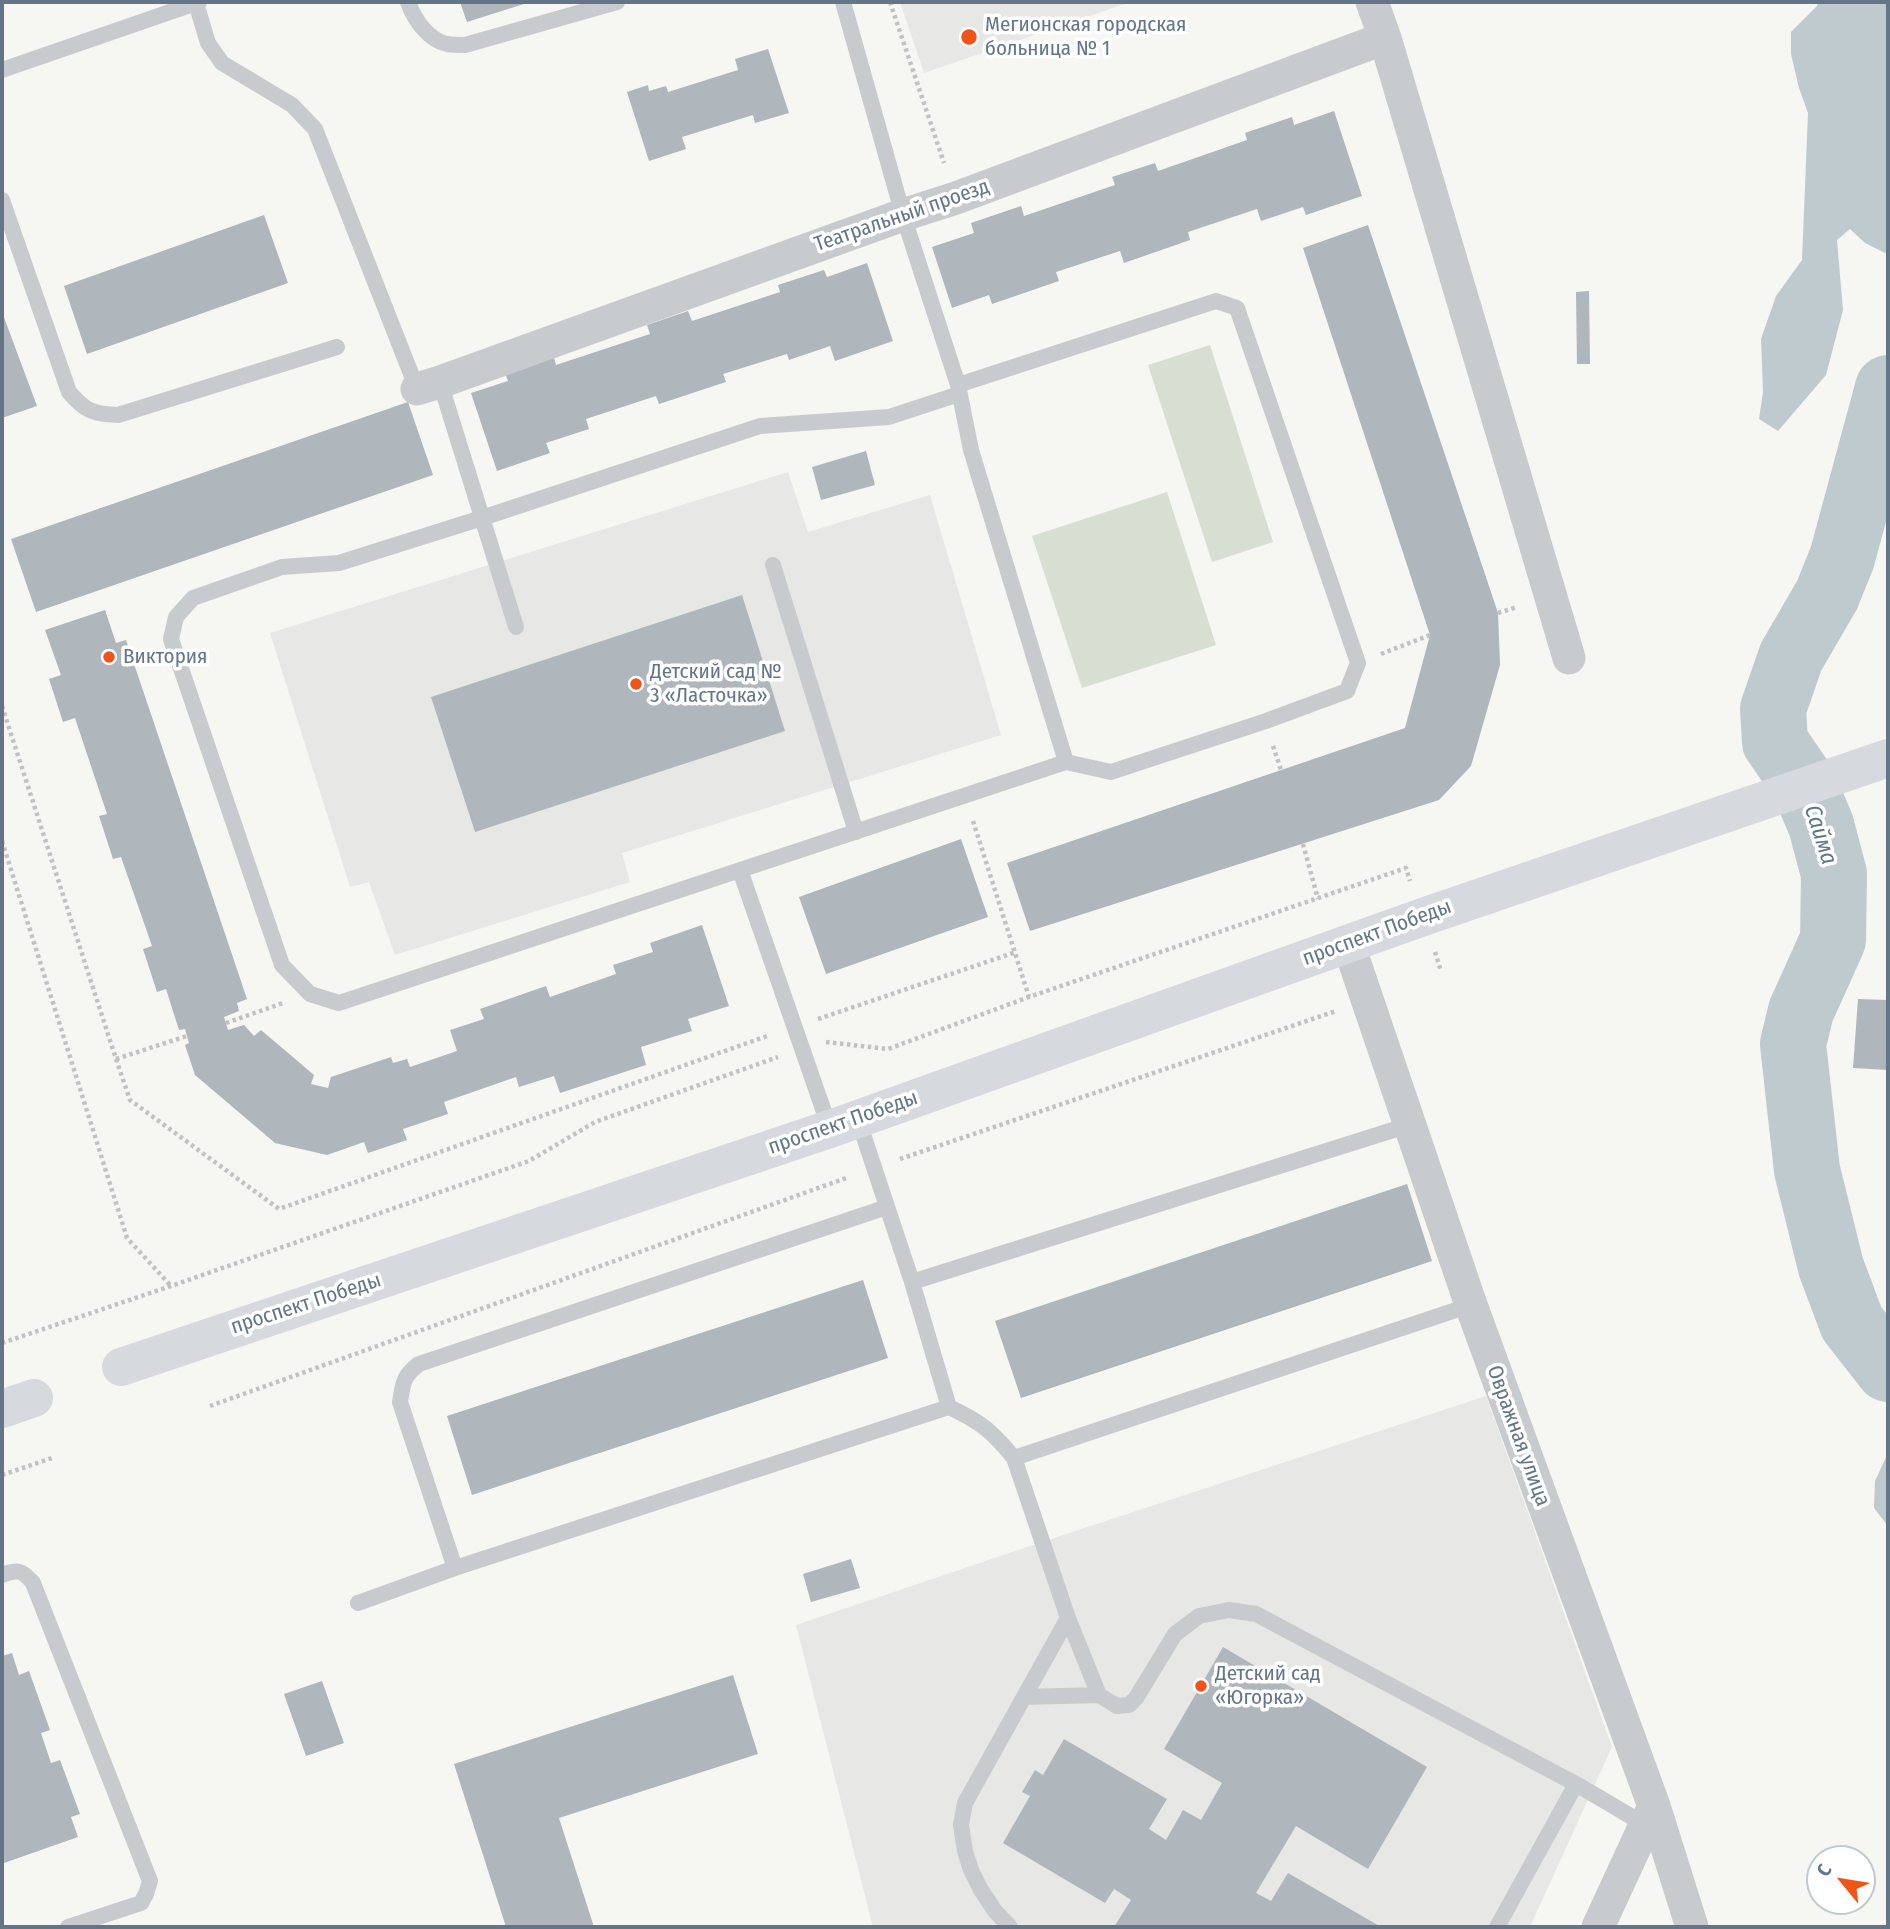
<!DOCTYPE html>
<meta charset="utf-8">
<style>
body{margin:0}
#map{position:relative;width:1890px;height:1929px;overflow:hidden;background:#f6f6f2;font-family:"Fira Sans Condensed",sans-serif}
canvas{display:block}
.frame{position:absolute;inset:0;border:4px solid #637586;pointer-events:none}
.north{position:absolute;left:1806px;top:1845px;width:70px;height:70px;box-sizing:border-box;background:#fff;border:2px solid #c1c8cf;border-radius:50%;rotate:300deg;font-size:19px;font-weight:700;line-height:28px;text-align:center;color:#637586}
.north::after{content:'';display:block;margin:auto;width:24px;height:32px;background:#f15418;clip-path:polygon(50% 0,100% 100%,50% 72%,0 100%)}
</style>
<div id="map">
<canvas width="1890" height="1929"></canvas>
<div class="frame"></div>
<div class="north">С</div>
</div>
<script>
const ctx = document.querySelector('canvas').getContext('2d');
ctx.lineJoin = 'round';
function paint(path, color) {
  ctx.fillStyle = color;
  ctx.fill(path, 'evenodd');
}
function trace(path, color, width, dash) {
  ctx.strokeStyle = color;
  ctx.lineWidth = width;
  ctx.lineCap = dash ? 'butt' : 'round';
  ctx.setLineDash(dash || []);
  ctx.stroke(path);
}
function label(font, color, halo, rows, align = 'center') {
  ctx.font = font + ' "Fira Sans Condensed",sans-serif';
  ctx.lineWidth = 7;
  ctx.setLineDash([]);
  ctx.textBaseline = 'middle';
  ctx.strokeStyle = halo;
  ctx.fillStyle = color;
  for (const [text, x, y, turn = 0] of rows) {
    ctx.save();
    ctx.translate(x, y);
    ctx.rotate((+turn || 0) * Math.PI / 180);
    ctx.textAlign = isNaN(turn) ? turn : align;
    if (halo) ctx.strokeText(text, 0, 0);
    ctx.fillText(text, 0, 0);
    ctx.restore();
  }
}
paint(new Path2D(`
 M900,2H1130L924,73Z
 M788,472L808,532L930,495L1001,735L622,853L630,882L395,955L369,882L350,887L270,633Z
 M1486,1396L1612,1747L1530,1927H873L796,1625L1042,1542Z`), '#e7e8e6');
paint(new Path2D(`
 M1210,345L1273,542L1212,562L1148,365Z
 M1167,492L1216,645L1082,688L1032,536Z`), '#d7dfd3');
paint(new Path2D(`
 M1818,2H1888V252L1885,253L1865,243L1850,229L1837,240L1843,310L1826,375L1778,431L1759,419L1763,392L1761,339L1776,296L1802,260L1808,113L1799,88L1791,54V32L1817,6Z
 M1888,1453V1526L1874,1508L1875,1481Z`), '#bfcacf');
trace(new Path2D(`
 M1888,388L1842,558L1827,595L1791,657L1773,709L1775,742L1803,783L1821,825L1834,874L1833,940L1801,1011L1793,1044L1807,1170L1831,1267L1852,1323L1888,1369`), '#bfcacf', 66);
paint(new Path2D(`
 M460,2H530L467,22Z
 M768,49L789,113L755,123L753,115L682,137L686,149L649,161L627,92L648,85L649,91L666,86L668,92L738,70L735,59Z
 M1334,111L1362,196L1306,215L1303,207L1261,221L1257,209L1188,232L1190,240L1124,263L1120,251L1056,272L1059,281L992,304L989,295L952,308L932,247L974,233L971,223L1021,206L1024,216L1115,185L1112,177L1155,163L1158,171L1247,140L1245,133L1292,117L1294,125Z
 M264,215L288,283L87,354L64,286Z
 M1368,225L1498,613L1500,665L1471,766L1439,800L1030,931L1007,863L1405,728L1430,635L1303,248Z
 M867,263L893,341L835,361L830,346L789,360L787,354L723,374L726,382L659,404L656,396L586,419L589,429L546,443L550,453L497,471L471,393L508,381L504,370L553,354L556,365L650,334L647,325L688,311L692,321L780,292L778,285L824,270L827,277Z
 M1589,291L1590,364H1577L1576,292Z
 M2,312L37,406L2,418Z
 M408,402L433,475L36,612L11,539Z
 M866,451L875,485L821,500L812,467Z
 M742,595L785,731L475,832L431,697Z
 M105,610L116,643L126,640L247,999L237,1003L239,1011L224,1017L228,1030L244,1025L254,1036L261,1030L314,1075L311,1084L328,1088L331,1077L391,1057L393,1063L407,1059L410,1067L457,1051L450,1030L484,1019L480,1009L546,986L550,997L616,974L613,965L653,952L650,943L702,925L729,1006L688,1019L692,1031L641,1047L646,1065L560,1093L554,1076L519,1087L516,1077L444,1102L448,1114L403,1129L407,1140L368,1153L364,1142L327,1155L275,1143L195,1075L185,1045L189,1043L185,1029L179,1030L166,989L157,992L143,949L152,946L121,857L113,859L99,816L107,814L75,718L63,722L49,679L61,675L45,630Z
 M961,839L988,917L826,974L799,897Z
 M1858,999L1888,1000V1070L1853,1068Z
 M1407,1184L1432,1261L1021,1398L995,1321Z
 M863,1280L888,1358L472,1495L447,1416Z
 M851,1559L860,1588L811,1602L803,1574Z
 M1223,1647L1427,1767L1368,1869L1296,1826L1256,1893L1271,1901L1288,1873L1381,1927H1114L1131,1900L1114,1889L1105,1903L1003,1843L1030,1796L1022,1792L1035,1770L1043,1775L1064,1739L1167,1799L1149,1829L1166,1840L1183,1810L1201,1820L1222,1783L1164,1749Z
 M12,1653L19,1675L29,1671L50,1730L41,1733L51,1763L60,1760L80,1814L71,1817L78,1837L4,1863L2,1857V1656Z
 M733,1675L758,1754L559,1818L594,1927H506L454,1764Z
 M322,1681L344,1743L306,1756L284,1694Z`), '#afb6bc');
trace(new Path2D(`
 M890,2L944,163
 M1498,613L1517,607
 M1381,654L1430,635
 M2,706L116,1059L187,1036
 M1273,746L1281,770
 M973,821L1029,997
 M2,841L127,1238L171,1286
 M1303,844L1318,899
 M1435,952L1441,971
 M818,1019L1016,952
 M226,1023L283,1003
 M826,1042L888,1049L1029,997L1406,868L1410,881
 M116,1059L130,1100L279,1209L770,1035
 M900,1159L1336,1011
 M2,1343L171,1286L529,1161L595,1122L778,1057
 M210,1406L849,1177
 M2,1475L55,1457`), '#c1c2c4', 4.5, [3.5, 3.5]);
trace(new Path2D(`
 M408,2C414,19 428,40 447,44C453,45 459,45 465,45L617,2
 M843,2L903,215L958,385L971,450L1066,762
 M196,3L208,43L222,63L292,105L315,129L417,389
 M2,70L199,2
 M2,200L69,392C85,411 93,414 118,415L337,347
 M440,382L516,627
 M958,385L1216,301L1237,308L1358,663L1347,691L1266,721L1111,772L1066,762L339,1003L310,994L282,965L171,639L176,617L193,598L282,567L339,563L482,518L760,426L889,417L959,394
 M773,565L856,832
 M740,870L830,1129
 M858,1119L912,1282L949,1407C981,1422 992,1431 1014,1458L1471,1305
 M912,1282L1409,1125
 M1014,1458L1068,1618L1099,1695L1117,1706L1129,1705L1136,1698L1175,1634L1199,1616L1229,1610L1256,1614L1576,1784L1644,1824
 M455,1568L400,1402C403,1383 403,1376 419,1364L887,1207
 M2,1575C18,1569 22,1570 33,1583L150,1881L146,1894L141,1903L68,1927
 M358,1603L455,1568L949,1407
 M1024,1697L1068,1618
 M1010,1927L995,1911L981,1890L971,1870L965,1851L961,1825L965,1803L1024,1697L1099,1695
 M1497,1927L1576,1784`), '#c8cbce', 16);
trace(new Path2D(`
 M1372,2L1385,38L1569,658
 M417,389L440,382L903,215L956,198L1385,38
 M1348,943L1471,1305L1654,1806L1692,1927
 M1598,1927L1654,1806`), '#c8cbce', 33);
trace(new Path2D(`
 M121,1367L830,1129L1423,917L1888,758
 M2,1409L34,1398`), '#d6dadf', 38);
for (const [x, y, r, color] of [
 [969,37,9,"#f15418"],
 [109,657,7,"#f15418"],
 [636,684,7,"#f15418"],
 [1201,1686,7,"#f15418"]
]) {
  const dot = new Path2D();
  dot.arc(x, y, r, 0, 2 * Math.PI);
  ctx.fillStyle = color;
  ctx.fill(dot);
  trace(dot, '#fff', 2.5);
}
label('21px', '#637586', '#fff', [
 ["Мегионская городская",985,25],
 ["больница № 1",985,49],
 ["Виктория",123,657],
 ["Детский сад №",650,672],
 ["3 «Ласточка»",650,696],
 ["Детский сад",1215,1674],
 ["«Югорка»",1215,1698]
], 'left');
label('21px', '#637586', '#fff', [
 ["Театральный проезд",902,216,-19],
 ["проспект Победы",1377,933,-20],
 ["проспект Победы",843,1123,-19],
 ["проспект Победы",306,1304,-18],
 ["Овражная улица",1518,1436,70]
]);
label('italic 23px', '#5f7783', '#fff', [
 ["Сайма",1820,835,72]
]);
</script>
